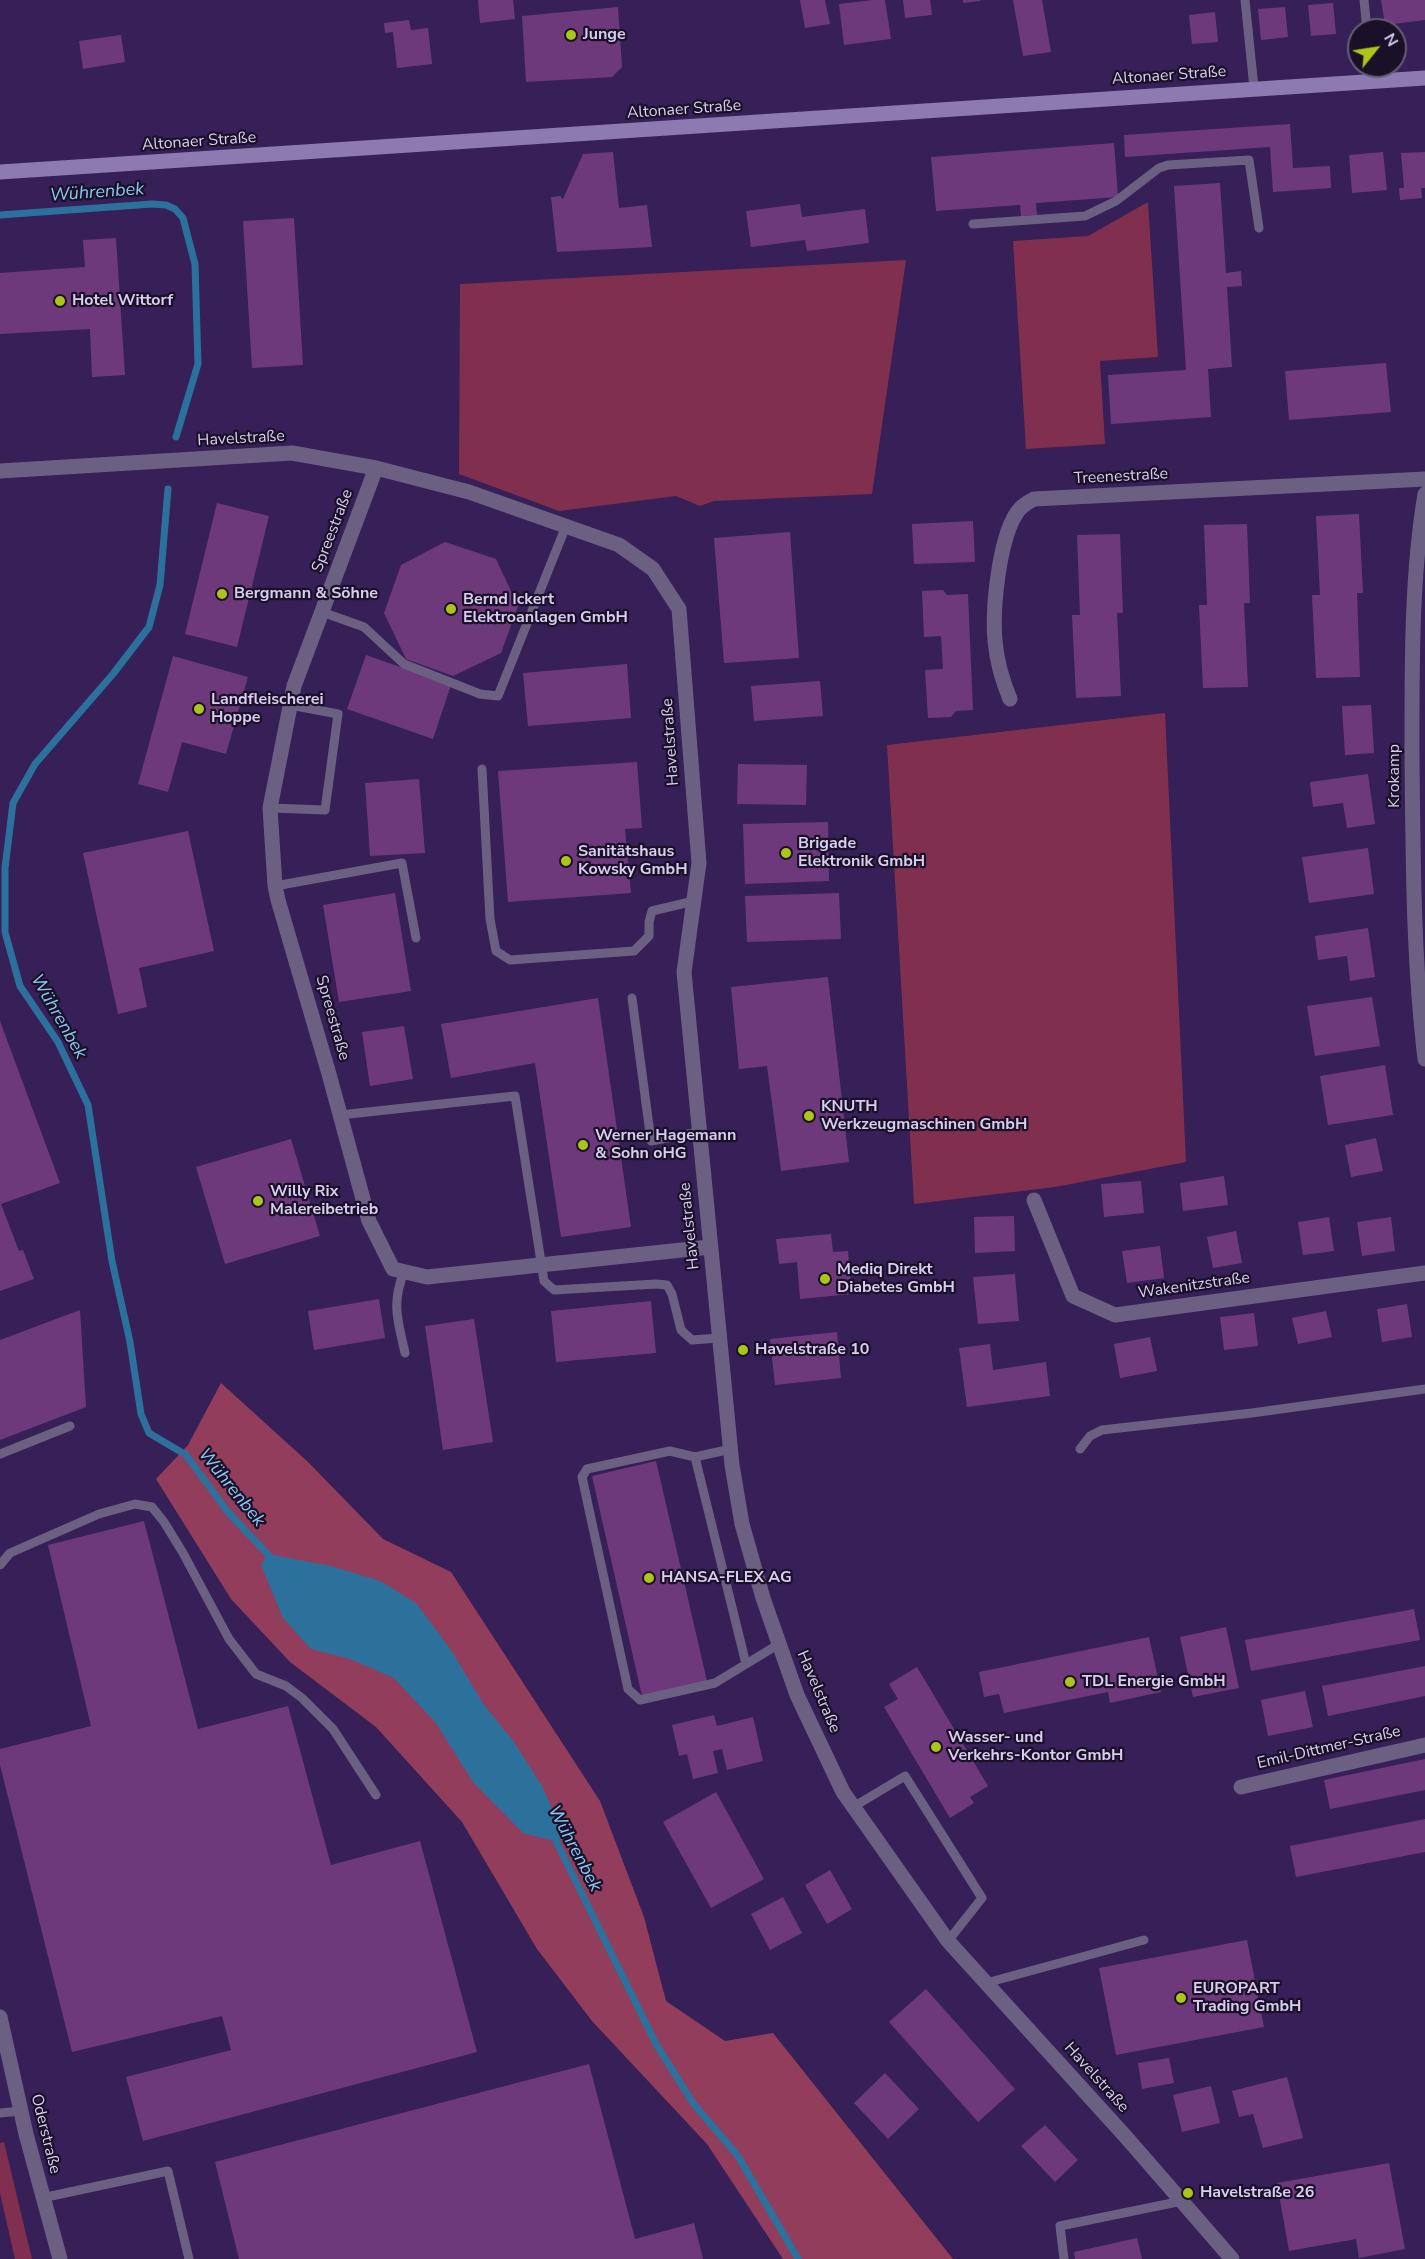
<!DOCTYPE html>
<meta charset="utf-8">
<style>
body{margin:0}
#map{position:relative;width:1425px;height:2259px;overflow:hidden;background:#362057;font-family:"Nunito Sans",sans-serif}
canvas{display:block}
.north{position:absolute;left:1347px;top:18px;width:60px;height:60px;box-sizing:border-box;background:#1a1129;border:2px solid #665c78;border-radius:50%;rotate:60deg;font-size:16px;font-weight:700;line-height:24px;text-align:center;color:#d8cdef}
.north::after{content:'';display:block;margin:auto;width:21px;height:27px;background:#abc616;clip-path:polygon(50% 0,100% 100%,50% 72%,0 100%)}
</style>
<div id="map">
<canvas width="1425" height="2259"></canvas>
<div class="north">N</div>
</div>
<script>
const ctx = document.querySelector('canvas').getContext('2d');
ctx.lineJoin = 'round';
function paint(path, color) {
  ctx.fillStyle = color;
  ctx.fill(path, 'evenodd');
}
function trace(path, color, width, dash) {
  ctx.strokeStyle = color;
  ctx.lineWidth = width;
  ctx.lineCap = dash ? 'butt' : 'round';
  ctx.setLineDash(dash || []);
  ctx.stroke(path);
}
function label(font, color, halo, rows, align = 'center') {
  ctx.font = font + ' "Nunito Sans",sans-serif';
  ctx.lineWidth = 4.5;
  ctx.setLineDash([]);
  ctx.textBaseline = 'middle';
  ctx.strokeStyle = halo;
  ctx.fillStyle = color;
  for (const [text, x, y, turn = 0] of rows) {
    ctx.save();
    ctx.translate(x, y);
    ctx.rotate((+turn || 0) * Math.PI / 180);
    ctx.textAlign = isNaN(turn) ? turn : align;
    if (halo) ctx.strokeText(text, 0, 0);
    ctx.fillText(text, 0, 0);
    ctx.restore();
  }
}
paint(new Path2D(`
 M1148,202L1158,357L1100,361L1105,444L1026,449L1013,241L1088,236Z
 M906,260L872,494L714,501L700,506L676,496L559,511L459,474L460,284Z
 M1165,713L1186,1162L1055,1187L914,1204L887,745Z
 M4,2142L32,2259H15L0,2193V2143Z`), '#802f4e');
paint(new Path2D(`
 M221,1383L308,1462L383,1539L451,1572L600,1801L644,1917L666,2001L725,2041L773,2033L953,2259H783L707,2144L592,2021L537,1949L462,1822L376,1727L290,1662L231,1599L156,1479L188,1445Z`), '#933d5d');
paint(new Path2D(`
 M268,1554L331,1566L380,1581L416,1603L451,1650L484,1705L514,1742L542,1786L563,1833L559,1845L551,1840L523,1833L473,1782L436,1723L394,1678L350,1659L311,1649L283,1618L261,1565Z`), '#2b719b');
trace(new Path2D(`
 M0,215L152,204L166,205L175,209L183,218L195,264L198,364L176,437
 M168,489L160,585L149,627L113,674L35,764L13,803L5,868V932L20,986L58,1042L88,1105L112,1261L130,1342L141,1414L149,1433L186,1455L228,1512L273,1560
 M554,1837L656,2044L693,2103L738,2156L798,2259`), '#2b719b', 7);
paint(new Path2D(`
 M478,0H513L515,19L480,23Z
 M800,0H825L830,24L805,28Z
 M873,0H885L891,39L844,45L839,4Z
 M903,0H930L932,15L905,18Z
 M963,0H980V1L963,3Z
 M1013,0H1042L1051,52L1023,56Z
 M1381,0H1425V20L1385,25Z
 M1333,3L1336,34L1311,36L1308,5Z
 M618,7L622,67L612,77L526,82L522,16Z
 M1285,7L1288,37L1261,40L1258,9Z
 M1215,12L1218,42L1192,44L1189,15Z
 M409,20L411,30L428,28L432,64L397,68L393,32L385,33L384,23Z
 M121,35L125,62L83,69L79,41Z
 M1290,124L1293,168L1330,166L1331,188L1273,192L1270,147L1125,157L1124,135Z
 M1114,143L1118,197L1036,203L1037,215L1021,216L1020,205L936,211L931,157Z
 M613,152L619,208L647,205L652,247L557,252L551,197L560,196L563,199L583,154Z
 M1383,152L1387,190L1352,193L1349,155Z
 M1425,152V188H1421L1422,198L1400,200L1399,188H1404L1401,153Z
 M1220,183L1226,273L1241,271L1242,286L1227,287L1232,367L1208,369L1211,417L1111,424L1108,375L1186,370L1174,186Z
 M800,204L802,217L865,209L869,243L807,251L805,240L751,247L746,211Z
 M294,218L303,365L252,368L243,221Z
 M116,238L125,375L92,377L90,329L0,334V273L85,267L83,240Z
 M1386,363L1391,412L1289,420L1285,371Z
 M217,503L269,516L237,647L185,634Z
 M1359,514L1363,593H1357L1360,677L1316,678L1312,595H1320L1316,516Z
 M973,521L975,562L914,564L912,524Z
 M1247,524L1250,603H1244L1248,687L1203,688L1199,605H1207L1204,525Z
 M790,532L799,658L724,663L714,538Z
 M1120,534L1123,613H1117L1121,696L1076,698L1072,615H1080L1077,535Z
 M445,542L496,559L518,606L501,653L453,676L406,659L384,613L401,565Z
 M943,590L947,595L968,594L973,710L956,711L951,717L928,718L925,670L943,669L942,653L941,636L924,637L922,591Z
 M366,655L451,685L433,739L347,709Z
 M173,656L248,677L226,754L182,742L168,792L138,784Z
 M627,664L631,718L528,726L523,673Z
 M820,681L823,716L754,721L751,686Z
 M1371,705L1374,753L1345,755L1342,706Z
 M637,762L642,828L625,829L631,893L508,902L498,771Z
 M738,764L807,765L806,805L737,804Z
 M1368,774L1375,824L1347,828L1343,803L1313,807L1310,782Z
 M419,779L425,853L370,856L365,783Z
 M828,822L829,881L745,884L743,824Z
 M188,831L214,951L139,968L147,1007L118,1014L83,853Z
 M1368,848L1374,894L1309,903L1302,857Z
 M395,893L411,991L339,1002L323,905Z
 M839,893L841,939L747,942L745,896Z
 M1368,928L1375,977L1350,981L1347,956L1318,960L1315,936Z
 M828,977L849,1162L781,1171L767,1066L739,1069L731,987Z
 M1372,997L1380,1046L1315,1056L1307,1006Z
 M598,998L631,1227L561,1237L535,1063L451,1078L441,1024Z
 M0,1021L60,1183L1,1204L19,1251L23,1250L34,1279L0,1291Z
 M404,1026L413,1079L370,1086L362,1032Z
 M1385,1065L1393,1115L1328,1125L1320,1076Z
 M1376,1138L1383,1171L1351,1177L1345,1145Z
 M291,1139L320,1236L225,1264L196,1167Z
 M1224,1176L1228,1205L1183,1211L1180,1183Z
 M1141,1181L1144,1213L1104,1217L1101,1184Z
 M1014,1216L1015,1251L975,1253L974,1217Z
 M1329,1217L1334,1251L1303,1255L1298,1222Z
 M1391,1217L1395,1251L1362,1256L1357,1222Z
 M1236,1231L1242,1263L1213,1268L1207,1237Z
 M831,1234L833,1252L848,1251L852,1294L800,1299L797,1262L779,1264L776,1239Z
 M1160,1246L1164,1278L1127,1283L1122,1251Z
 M1015,1274L1019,1321L978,1324L973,1277Z
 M379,1299L385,1338L314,1350L308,1311Z
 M651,1301L656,1353L556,1362L551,1311Z
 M1407,1304L1412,1337L1382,1342L1377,1309Z
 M80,1310L86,1407L0,1440V1340Z
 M1326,1311L1332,1337L1298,1344L1292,1318Z
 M1254,1313L1258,1346L1224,1350L1220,1317Z
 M474,1319L493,1442L443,1450L425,1326Z
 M837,1332L841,1378L775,1385L770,1339Z
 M1150,1337L1157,1371L1120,1378L1114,1344Z
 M990,1344L993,1370L1046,1362L1050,1396L967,1407L959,1348Z
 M656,1461L707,1681L642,1696L592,1476Z
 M144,1521L198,1729L288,1706L331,1865L420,1841L477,2052L143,2141L126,2077L231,2050L222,2016L72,2052L0,1765V1749L91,1726L48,1545Z
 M1414,1609L1420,1640L1251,1671L1245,1640Z
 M1226,1627L1239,1688L1193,1697L1180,1637Z
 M1149,1637L1161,1692L1110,1703L1108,1692L1004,1713L999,1694L984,1697L979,1672Z
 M1425,1666V1696L1328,1716L1322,1686Z
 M917,1667L988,1786L970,1797L974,1803L950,1818L884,1707L898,1699L889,1684Z
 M1305,1691L1313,1727L1268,1736L1261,1700Z
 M714,1715L717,1726L753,1717L763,1761L727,1770L722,1749L713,1751L718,1773L693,1779L687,1754L679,1756L672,1725Z
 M1425,1759V1790L1330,1809L1324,1780Z
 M716,1792L764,1879L711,1908L663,1822Z
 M1425,1819V1852L1296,1877L1290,1846Z
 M830,1870L852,1909L827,1924L805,1885Z
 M783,1897L802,1933L770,1950L751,1914Z
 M1247,1940L1264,2027L1116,2055L1099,1968Z
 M926,1989L1015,2089L978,2122L889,2022Z
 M1169,2058L1174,2083L1142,2089L1138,2063Z
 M589,2064L635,2239L694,2223L703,2259H239L215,2162Z
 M885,2073L919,2109L888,2139L854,2103Z
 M1287,2077L1303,2138L1263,2148L1253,2114L1239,2117L1232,2091Z
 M1211,2086L1220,2123L1182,2132L1173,2095Z
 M1045,2125L1078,2160L1055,2182L1021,2146Z
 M1389,2163L1405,2249L1359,2258L1356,2239L1289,2251L1277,2183Z
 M1137,2238L1142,2259H1075L1074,2252Z`), '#6e397b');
trace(new Path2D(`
 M1245,0L1254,88
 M1364,0L1367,30
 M1370,66L1371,82
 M973,224L1085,216L1116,201L1159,168L1168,165L1249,160L1259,228
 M322,612L364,627L404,664L480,694L498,696L566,526
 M482,769L490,919L496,951L510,960L634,951L649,936V922L652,911L694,901
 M270,808L325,810L338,714L290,705
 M275,886L402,863L416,938
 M632,998L651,1141L699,1132
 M340,1115L515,1096L544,1281L554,1290L656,1284L667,1285L672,1294L681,1330L692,1340L719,1338
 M404,1272C391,1304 398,1321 405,1353
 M731,1449L695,1457L670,1451L587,1469L582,1477L628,1689L640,1700L715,1683L779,1644
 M1080,1449L1090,1436L1102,1430L1252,1413L1425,1389
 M0,1454L70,1426
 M695,1457L746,1664
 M0,1565L10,1553L99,1514L135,1504L152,1507L164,1522L183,1553L229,1639L256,1674L286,1686L302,1698L333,1729L376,1795
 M853,1807L905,1776L982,1898L948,1941
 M986,1983L1144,1940
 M0,2113L21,2111
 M42,2198L168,2171L189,2259
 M1064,2259L1060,2226L1182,2201`), '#6b6081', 9);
trace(new Path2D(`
 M376,468L294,686L270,808L275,886L278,900L329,1074L369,1221L393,1269L427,1277L710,1247
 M0,471L292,453L376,468L469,492L619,545L653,569L679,609L699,863L684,972L732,1465L742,1524L763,1598L797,1695L843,1792L948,1941L1126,2137L1232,2259
 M1425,494C1411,579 1412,667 1412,753C1413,856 1413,957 1425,1059
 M1010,699C1002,680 997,662 995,641C992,609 999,541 1016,514C1020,507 1026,503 1034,499L1425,479
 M1034,1200L1073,1296L1115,1315L1425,1273
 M1241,1787L1425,1745
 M0,2017L26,2134L60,2259`), '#6b6081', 15);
trace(new Path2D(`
 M0,172L1425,78`), '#8c7ab0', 15);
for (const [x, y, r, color] of [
 [571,35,6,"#abc616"],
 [60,301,6,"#abc616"],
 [222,594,6,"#abc616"],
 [451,609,6,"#abc616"],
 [199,709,6,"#abc616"],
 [786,853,6,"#abc616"],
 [566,861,6,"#abc616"],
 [809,1116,6,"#abc616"],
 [583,1145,6,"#abc616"],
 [258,1201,6,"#abc616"],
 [825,1279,6,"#abc616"],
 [743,1350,6,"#abc616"],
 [649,1578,6,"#abc616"],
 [1070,1682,6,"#abc616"],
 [936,1747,6,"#abc616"],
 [1181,1998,6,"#abc616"],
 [1188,2193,6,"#abc616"]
]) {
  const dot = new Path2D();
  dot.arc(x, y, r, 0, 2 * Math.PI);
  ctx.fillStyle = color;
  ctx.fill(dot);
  trace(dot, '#1a1129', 2);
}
label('bold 16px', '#d8cdef', '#1a1129', [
 ["Junge",583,35],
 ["Hotel Wittorf",72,301],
 ["Bergmann & Söhne",234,594],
 ["Bernd Ickert",463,600],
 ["Elektroanlagen GmbH",463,618],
 ["Landfleischerei",211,700],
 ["Hoppe",211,718],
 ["Brigade",798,844],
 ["Elektronik GmbH",798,862],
 ["Sanitätshaus",578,852],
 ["Kowsky GmbH",578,870],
 ["KNUTH",821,1107],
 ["Werkzeugmaschinen GmbH",821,1125],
 ["Werner Hagemann",595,1136],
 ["& Sohn oHG",595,1154],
 ["Willy Rix",270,1192],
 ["Malereibetrieb",270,1210],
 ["Mediq Direkt",837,1270],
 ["Diabetes GmbH",837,1288],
 ["Havelstraße 10",755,1350],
 ["HANSA-FLEX AG",661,1578],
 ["TDL Energie GmbH",1082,1682],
 ["Wasser- und",948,1738],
 ["Verkehrs-Kontor GmbH",948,1756],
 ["EUROPART",1193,1989],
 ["Trading GmbH",1193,2007],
 ["Havelstraße 26",1200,2193]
], 'left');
label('16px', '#d8cdef', '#1a1129', [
 ["Altonaer Straße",1169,76,-4],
 ["Altonaer Straße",684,110,-4],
 ["Altonaer Straße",199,142,-4],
 ["Havelstraße",241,439,-3],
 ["Treenestraße",1121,477,-3],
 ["Spreestraße",333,531,-69],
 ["Havelstraße",671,742,-94],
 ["Krokamp",1395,776,-90],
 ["Spreestraße",332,1018,74],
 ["Havelstraße",690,1226,-96],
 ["Wakenitzstraße",1194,1286,-8],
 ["Havelstraße",818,1692,67],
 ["Emil-Dittmer-Straße",1329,1748,-13],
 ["Havelstraße",1096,2078,48],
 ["Oderstraße",45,2134,76]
]);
label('italic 18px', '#88c8f3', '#1a1129', [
 ["Wührenbek",97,193,-4],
 ["Wührenbek",58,1017,60],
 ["Wührenbek",231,1488,51],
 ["Wührenbek",574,1849,62]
]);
</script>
